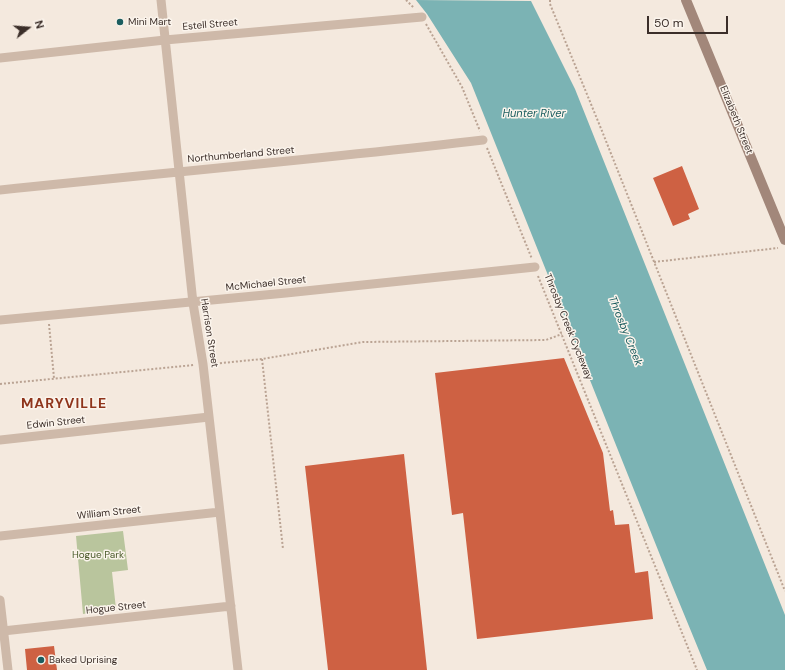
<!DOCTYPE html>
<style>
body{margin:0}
#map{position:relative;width:785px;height:670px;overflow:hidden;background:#f4e9de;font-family:"DM Sans",sans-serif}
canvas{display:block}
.north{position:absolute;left:8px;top:8px;width:40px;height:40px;-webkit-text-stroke:3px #fbf4ec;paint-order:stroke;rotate:73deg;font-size:11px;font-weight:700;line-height:16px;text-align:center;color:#3b2e29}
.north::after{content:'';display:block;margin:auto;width:14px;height:18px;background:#3b2e29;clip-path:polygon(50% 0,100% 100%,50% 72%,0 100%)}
.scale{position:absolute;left:647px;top:16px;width:81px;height:18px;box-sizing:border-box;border:2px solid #3b2e29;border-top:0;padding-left:5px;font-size:12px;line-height:14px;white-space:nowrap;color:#3b2e29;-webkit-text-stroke:3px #fbf4ec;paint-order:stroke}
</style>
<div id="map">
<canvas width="785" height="670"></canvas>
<div class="north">N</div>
<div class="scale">50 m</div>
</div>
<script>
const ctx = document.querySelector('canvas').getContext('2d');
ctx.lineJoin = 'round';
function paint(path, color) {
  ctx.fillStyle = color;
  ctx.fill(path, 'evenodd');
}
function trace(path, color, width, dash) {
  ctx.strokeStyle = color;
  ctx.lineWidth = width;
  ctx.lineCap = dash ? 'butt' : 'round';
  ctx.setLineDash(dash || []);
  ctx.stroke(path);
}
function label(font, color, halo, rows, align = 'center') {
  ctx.font = font + ' "DM Sans",sans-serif';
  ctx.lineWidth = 3;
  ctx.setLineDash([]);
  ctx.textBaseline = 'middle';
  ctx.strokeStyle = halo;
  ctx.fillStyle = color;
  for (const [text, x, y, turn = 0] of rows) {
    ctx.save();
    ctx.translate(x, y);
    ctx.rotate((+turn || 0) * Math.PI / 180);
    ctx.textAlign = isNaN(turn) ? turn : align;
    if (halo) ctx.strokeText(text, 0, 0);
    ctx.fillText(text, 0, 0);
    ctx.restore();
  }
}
paint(new Path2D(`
 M123,531L128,570L112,572L116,609L83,614L76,536Z`), '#b9c59d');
paint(new Path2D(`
 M416,0L531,1L575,89L785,615V670H707L672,585L471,83L427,14Z`), '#7bb3b4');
paint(new Path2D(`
 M682,166L699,209L688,214L690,219L673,226L653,178Z
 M564,358L603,453L610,511L613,510L615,525L629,524L635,573L648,571L653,619L477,639L463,513L452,515L435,373Z
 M404,454L427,670H328L305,466Z
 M54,646L57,670H27L25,649Z`), '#ce6143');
trace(new Path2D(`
 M406,0L414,8
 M550,0V4L602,131L785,591
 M426,24L462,87L480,131
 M487,148L532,259
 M654,262L778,248
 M538,276L697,670
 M49,324L54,378
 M262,359L283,549
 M212,364L262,359L363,342L546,340L562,334
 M0,384L194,365`), '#baa393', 2, [2, 2]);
trace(new Path2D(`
 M161,0L193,303L203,364L238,670
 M0,58L165,40L422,17
 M0,190C161,173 322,159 483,140
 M0,320L286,293L535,267
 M0,440L209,417
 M0,536L220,512
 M0,600L8,670
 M3,631L231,606`), '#ceb9a9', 9);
trace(new Path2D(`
 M686,0L785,240`), '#a2877a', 10);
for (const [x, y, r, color] of [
 [120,22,4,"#1b5d5f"],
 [41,660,4,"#1b5d5f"]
]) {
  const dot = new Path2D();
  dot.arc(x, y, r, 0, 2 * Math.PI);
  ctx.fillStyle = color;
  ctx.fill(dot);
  trace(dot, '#fbf4ec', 1.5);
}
label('10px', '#3b2e29', '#fbf4ec', [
 ["Mini Mart",128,22],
 ["Baked Uprising",49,660]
], 'left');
label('10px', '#3b2e29', '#fbf4ec', [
 ["Estell Street",210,25,-5],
 ["Elizabeth Street",736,120,68],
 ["Northumberland Street",241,155,-5],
 ["McMichael Street",266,284,-6],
 ["Throsby Creek Cycleway",568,327,68],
 ["Harrison Street",209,333,81],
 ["Edwin Street",56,423,-6],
 ["William Street",109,513,-6],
 ["Hogue Street",116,608,-6]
]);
label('10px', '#4b5b2b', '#fbf4ec', [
 ["Hogue Park",98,555]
]);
label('italic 11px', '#1b5d5f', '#fbf4ec', [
 ["Hunter River",534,114],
 ["Throsby Creek",625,331,68]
]);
ctx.letterSpacing = '1px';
label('bold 14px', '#8f351c', '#fbf4ec', [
 ["MARYVILLE",64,404]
]);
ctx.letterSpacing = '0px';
</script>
